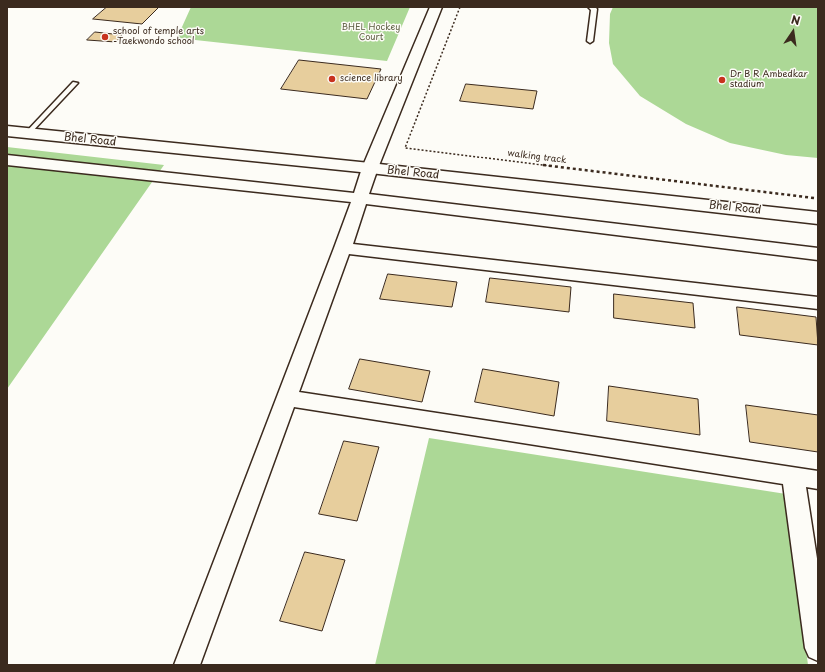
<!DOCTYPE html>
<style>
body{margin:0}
#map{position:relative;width:825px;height:672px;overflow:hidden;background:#fdfcf7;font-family:"Playpen Sans",sans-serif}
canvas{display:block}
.frame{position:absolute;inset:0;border:8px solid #3b2a1e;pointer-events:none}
.north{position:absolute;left:773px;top:12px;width:40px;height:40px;-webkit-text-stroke:3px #fdfcf7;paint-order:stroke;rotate:13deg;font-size:11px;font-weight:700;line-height:16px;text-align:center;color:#3b2a1e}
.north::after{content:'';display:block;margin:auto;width:14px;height:18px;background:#3b2a1e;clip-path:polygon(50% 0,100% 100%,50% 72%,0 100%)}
</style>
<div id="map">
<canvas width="825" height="672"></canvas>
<div class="frame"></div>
<div class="north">N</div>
</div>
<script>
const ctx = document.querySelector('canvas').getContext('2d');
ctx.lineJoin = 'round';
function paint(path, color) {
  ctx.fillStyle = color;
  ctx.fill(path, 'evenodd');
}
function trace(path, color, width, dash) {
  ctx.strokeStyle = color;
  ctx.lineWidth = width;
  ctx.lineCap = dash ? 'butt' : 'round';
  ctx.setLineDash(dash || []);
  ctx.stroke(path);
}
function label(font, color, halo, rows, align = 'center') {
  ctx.font = font + ' "Playpen Sans",sans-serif';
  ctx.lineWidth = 3;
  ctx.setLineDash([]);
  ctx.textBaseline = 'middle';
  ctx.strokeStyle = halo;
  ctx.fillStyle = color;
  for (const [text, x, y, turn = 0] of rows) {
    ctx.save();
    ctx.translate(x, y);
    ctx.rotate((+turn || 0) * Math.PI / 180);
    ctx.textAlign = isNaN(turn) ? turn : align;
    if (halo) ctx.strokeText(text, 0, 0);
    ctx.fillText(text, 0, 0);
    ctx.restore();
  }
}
paint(new Path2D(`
 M191,7H410L387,61L177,38Z
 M613,7H818V158L786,155L730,143L686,124L640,96L613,64L609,43L610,14Z
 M7,147L164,165L7,389Z
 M429,438L786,494L808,665H375Z`), '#acd896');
const building = new Path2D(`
 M107,7H159L142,24L93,19Z
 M95,32L122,35L116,42L87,40Z
 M299,60L381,69L367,99L281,89Z
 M466,84L537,91L533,109L460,101Z
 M388,274L457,282L452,307L380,299Z
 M490,278L571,287L569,312L486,302Z
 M614,294L693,303L695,328L614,318Z
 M737,307L816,317L818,345L740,335Z
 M360,359L430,371L422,402L349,389Z
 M483,369L559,382L554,416L475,402Z
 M609,386L698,399L700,435L607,421Z
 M746,405L818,415V452L750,442Z
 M344,441L379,447L357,521L319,514Z
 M305,552L345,560L322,631L280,621Z`);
paint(building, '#e7ce9d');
trace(building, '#3b2a1e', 1);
const service = new Path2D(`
 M588,7H595L597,9L593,41L590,43L587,41L591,10Z
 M73,82L78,83L30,134H26V132Z`);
const minor = new Path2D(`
 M430,7H442L378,168L369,194L818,248V260L366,204L353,244L818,297V309L349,254L299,392L818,471V489L806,487L818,565V661L809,657L805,648L783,484L294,407L200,665H174L334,248L351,202L7,165V155L354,193L362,168Z`);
const tertiary = new Path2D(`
 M7,126L370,163L818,212V224L370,173L7,136Z`);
trace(service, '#3b2a1e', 3);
trace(minor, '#3b2a1e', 3);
trace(tertiary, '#3b2a1e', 3);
trace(new Path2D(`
 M460,7L405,148L551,166`), '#3b2a1e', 1.5, [2, 2]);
trace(new Path2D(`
 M543,165L814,198`), '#3b2a1e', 2.5, [3, 3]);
paint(service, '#fdfcf7');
paint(minor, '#fdfcf7');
paint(tertiary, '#fdfcf7');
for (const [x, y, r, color] of [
 [105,37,4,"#c8321e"],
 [332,79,4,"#c8321e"],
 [722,80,4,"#c8321e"]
]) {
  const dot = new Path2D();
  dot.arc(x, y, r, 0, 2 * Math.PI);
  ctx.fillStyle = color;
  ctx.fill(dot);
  trace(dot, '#fdfcf7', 1.5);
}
label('9px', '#5d5e42', '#fdfcf7', [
 ["BHEL Hockey",371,28],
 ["Court",371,38]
]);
label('9px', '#3b2a1e', '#fdfcf7', [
 ["school of temple arts",113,32],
 ["-Taekwondo school",113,42],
 ["Dr B R Ambedkar",730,75],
 ["stadium",730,85],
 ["science library",340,79]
], 'left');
label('9px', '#3b2a1e', '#fdfcf7', [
 ["walking track",537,157,7]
]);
label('11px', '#3b2a1e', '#fdfcf7', [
 ["Bhel Road",90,140,6],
 ["Bhel Road",413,173,6],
 ["Bhel Road",735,208,6]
]);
</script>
